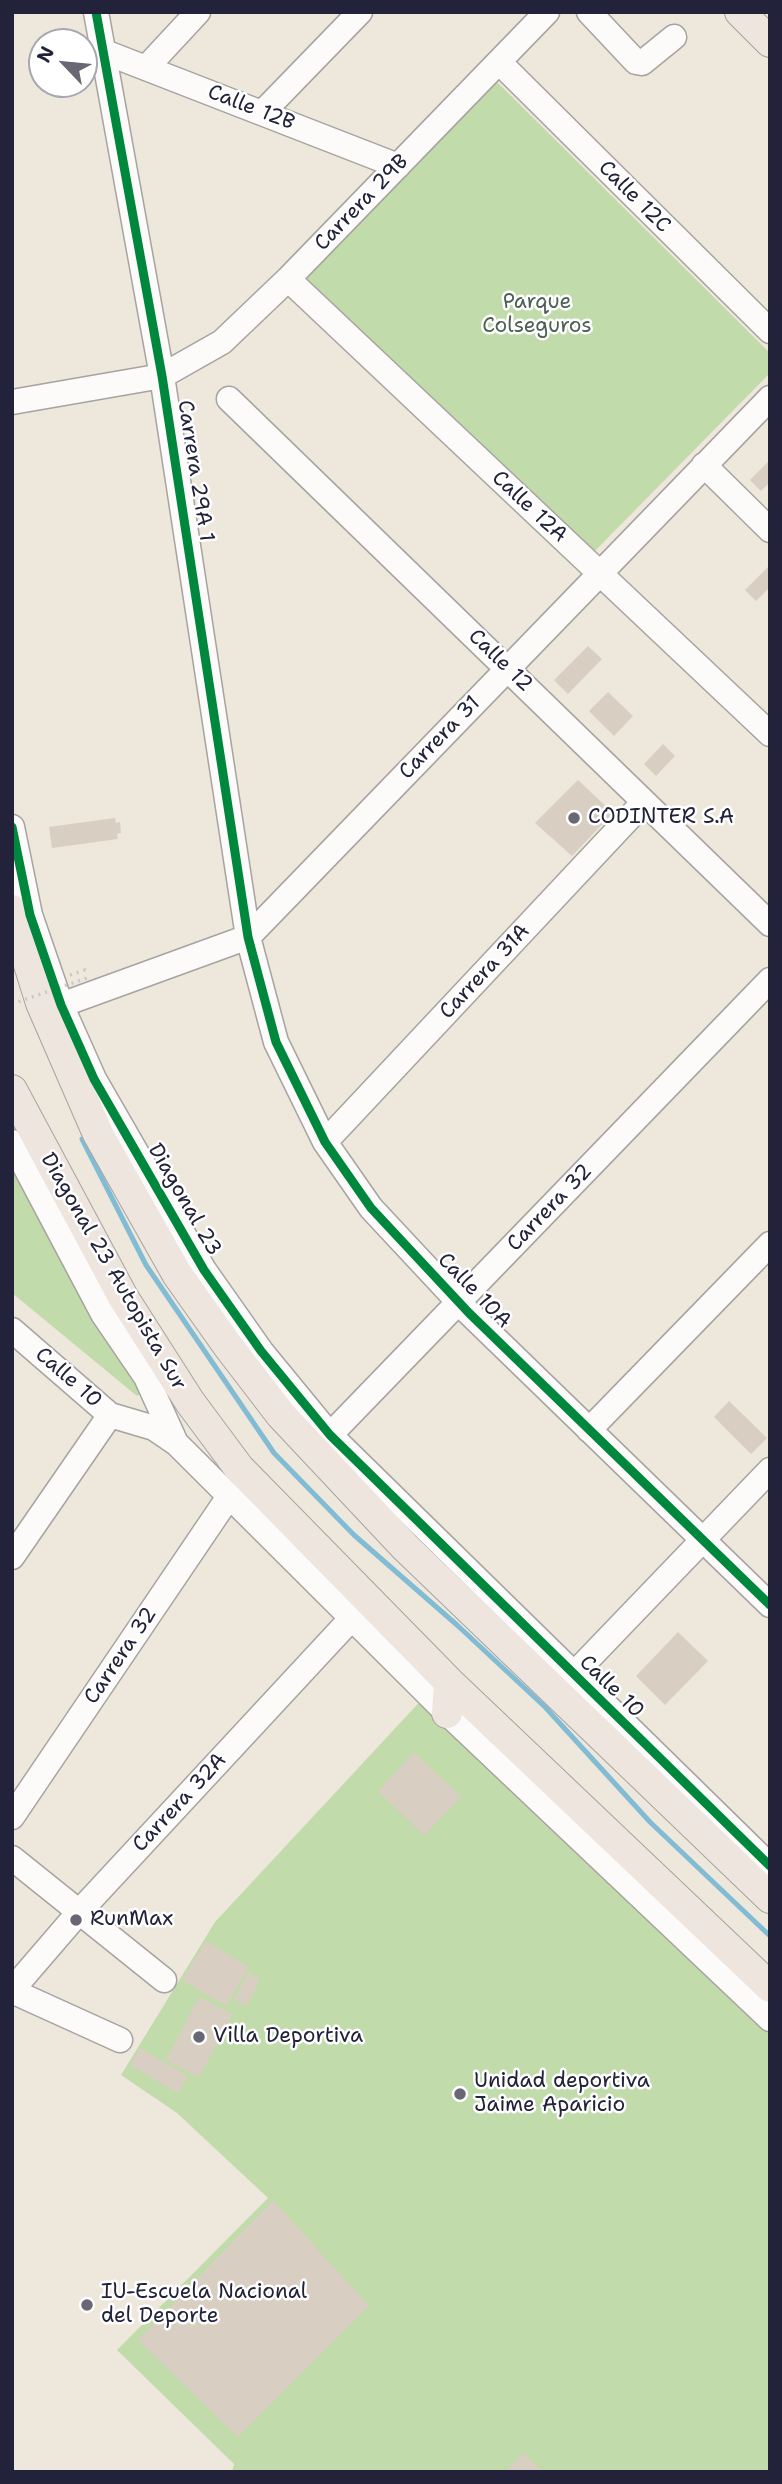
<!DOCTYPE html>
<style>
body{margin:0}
#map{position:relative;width:782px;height:2484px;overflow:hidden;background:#eee7dc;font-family:"Shantell Sans",sans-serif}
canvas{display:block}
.frame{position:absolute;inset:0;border:14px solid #22223b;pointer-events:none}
.north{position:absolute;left:28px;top:28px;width:70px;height:70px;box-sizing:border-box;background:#fff;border:2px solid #a7a7b1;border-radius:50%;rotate:296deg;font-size:19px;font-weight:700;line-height:28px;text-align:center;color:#22223b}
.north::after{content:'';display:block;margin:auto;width:24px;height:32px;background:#696773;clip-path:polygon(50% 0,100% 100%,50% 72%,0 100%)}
</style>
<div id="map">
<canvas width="782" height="2484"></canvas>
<div class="frame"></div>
<div class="north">N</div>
</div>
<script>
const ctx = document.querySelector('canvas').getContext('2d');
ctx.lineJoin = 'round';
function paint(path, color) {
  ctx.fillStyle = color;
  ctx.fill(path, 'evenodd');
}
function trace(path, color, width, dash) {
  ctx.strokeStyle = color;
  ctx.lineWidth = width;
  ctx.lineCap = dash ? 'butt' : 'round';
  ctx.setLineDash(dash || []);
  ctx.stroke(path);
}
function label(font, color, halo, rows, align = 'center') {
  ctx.font = font + ' "Shantell Sans",sans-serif';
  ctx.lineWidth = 5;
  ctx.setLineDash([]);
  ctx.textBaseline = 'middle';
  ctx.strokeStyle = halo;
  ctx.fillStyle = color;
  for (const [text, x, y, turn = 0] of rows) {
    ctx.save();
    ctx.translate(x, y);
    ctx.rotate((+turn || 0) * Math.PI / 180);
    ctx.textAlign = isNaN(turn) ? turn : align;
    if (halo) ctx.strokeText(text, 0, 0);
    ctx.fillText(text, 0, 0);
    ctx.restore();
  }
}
paint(new Path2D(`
 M497,82L770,353V373L588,558L305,278Z
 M12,1162L142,1392L137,1396L12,1293Z
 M427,1694L770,2019V2472H232L234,2464L117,2350L268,2198L177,2113L121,2075L215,1922Z`), '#c1dbab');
trace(new Path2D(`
 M82,1139L146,1265L274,1453L354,1535L457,1625L545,1707L650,1822L770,1936`), '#82bcd4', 5);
paint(new Path2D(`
 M770,460V482L761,491L750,480Z
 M770,565V587L756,601L745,590Z
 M588,646L602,659L568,694L554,680Z
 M608,692L633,716L614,736L589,711Z
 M663,744L675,756L656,776L644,764Z
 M578,780L613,813L572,856L535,823Z
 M115,818L116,823L120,822L121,833L117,834L118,839L52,848L49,827Z
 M729,1401L767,1438L751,1454L714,1417Z
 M678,1632L708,1661L665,1705L636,1676Z
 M414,1752L461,1797L424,1836L378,1791Z
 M206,1941L249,1967L226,2006L182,1980Z
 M248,1972L260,1979L247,2006L234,2000Z
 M199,1997L233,2014L199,2077L166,2060Z
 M140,2048L188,2076L178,2093L130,2065Z
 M273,2200L369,2306L238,2437L138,2340Z
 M523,2453L543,2472H505Z`), '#d9cec2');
const minor = new Path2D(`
 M96,12L162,376L248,937L276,1042L325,1142L371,1208L469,1313L770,1605
 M589,12L636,62L642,63L674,37
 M102,51L398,166
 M499,62L770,331
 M146,68L198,12
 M263,112L360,12
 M288,279L770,734
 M229,399L770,924
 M12,402L162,376L222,342L288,279L547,12
 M704,465L770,530
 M12,827L30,915L61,1005L94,1079L204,1270L261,1351L330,1435L770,1866
 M61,1005L248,937L770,398
 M12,1142L103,1314L146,1377L176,1443
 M325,1142L644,802
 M12,1330L110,1415L154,1428L176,1443L447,1713L770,2019
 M589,1430L770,1244
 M330,1435L770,980
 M12,1557L110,1415
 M573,1675L770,1470
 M12,1817L230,1495
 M12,1858L164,1980
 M12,1990L80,1911L351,1619
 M12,1991L120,2040`);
const major = new Path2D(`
 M740,12L770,42
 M12,910L41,1003L98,1134L177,1274L228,1346L281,1415L405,1547L770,1898
 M12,1090L123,1297L190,1402L239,1468L449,1682L770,1987
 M447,1713L449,1682`);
trace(minor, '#a6a3a0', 27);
trace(major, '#a6a3a0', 32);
trace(new Path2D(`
 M70,975L85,970L86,975`), '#cac9c8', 3.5, [2, 5]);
trace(minor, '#fcfbfa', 24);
trace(major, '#eee6de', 30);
trace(new Path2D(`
 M12,1004L87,978`), '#cac9c8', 3.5, [2, 5]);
trace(new Path2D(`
 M96,12L162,376L248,937L276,1042L325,1142L371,1208L469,1313L770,1605
 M12,827L30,915L61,1005L94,1079L204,1270L261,1351L330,1435L770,1866`), '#00873e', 9);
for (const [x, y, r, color] of [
 [574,818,7,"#696773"],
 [76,1920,7,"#696773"],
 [199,2037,7,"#696773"],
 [460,2094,7,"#696773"],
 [87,2305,7,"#696773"]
]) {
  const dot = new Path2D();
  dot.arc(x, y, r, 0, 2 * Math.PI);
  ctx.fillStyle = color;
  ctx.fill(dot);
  trace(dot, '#fff', 2.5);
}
label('21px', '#22223b', '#fff', [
 ["Calle 12B",251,108,21],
 ["Calle 12C",634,197,45],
 ["Carrera 29B",362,203,-46],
 ["Carrera 29A 1",195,471,81],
 ["Calle 12A",529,507,43],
 ["Calle 12",500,661,44],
 ["Carrera 31",440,738,-46],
 ["Carrera 31A",485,972,-47],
 ["Diagonal 23",184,1200,60],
 ["Carrera 32",550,1208,-46],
 ["Diagonal 23 Autopista Sur",113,1272,60],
 ["Calle 10A",474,1291,46],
 ["Calle 10",68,1378,41],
 ["Carrera 32",121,1656,-56],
 ["Calle 10",611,1687,44],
 ["Carrera 32A",180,1803,-47]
]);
label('21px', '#4d6054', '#fff', [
 ["Parque",537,303],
 ["Colseguros",537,327]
]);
label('21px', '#22223b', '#fff', [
 ["CODINTER S.A",588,818],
 ["RunMax",90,1920],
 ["Villa Deportiva",213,2037],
 ["Unidad deportiva",474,2082],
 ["Jaime Aparicio",474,2106],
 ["IU-Escuela Nacional",101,2293],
 ["del Deporte",101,2317]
], 'left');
</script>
